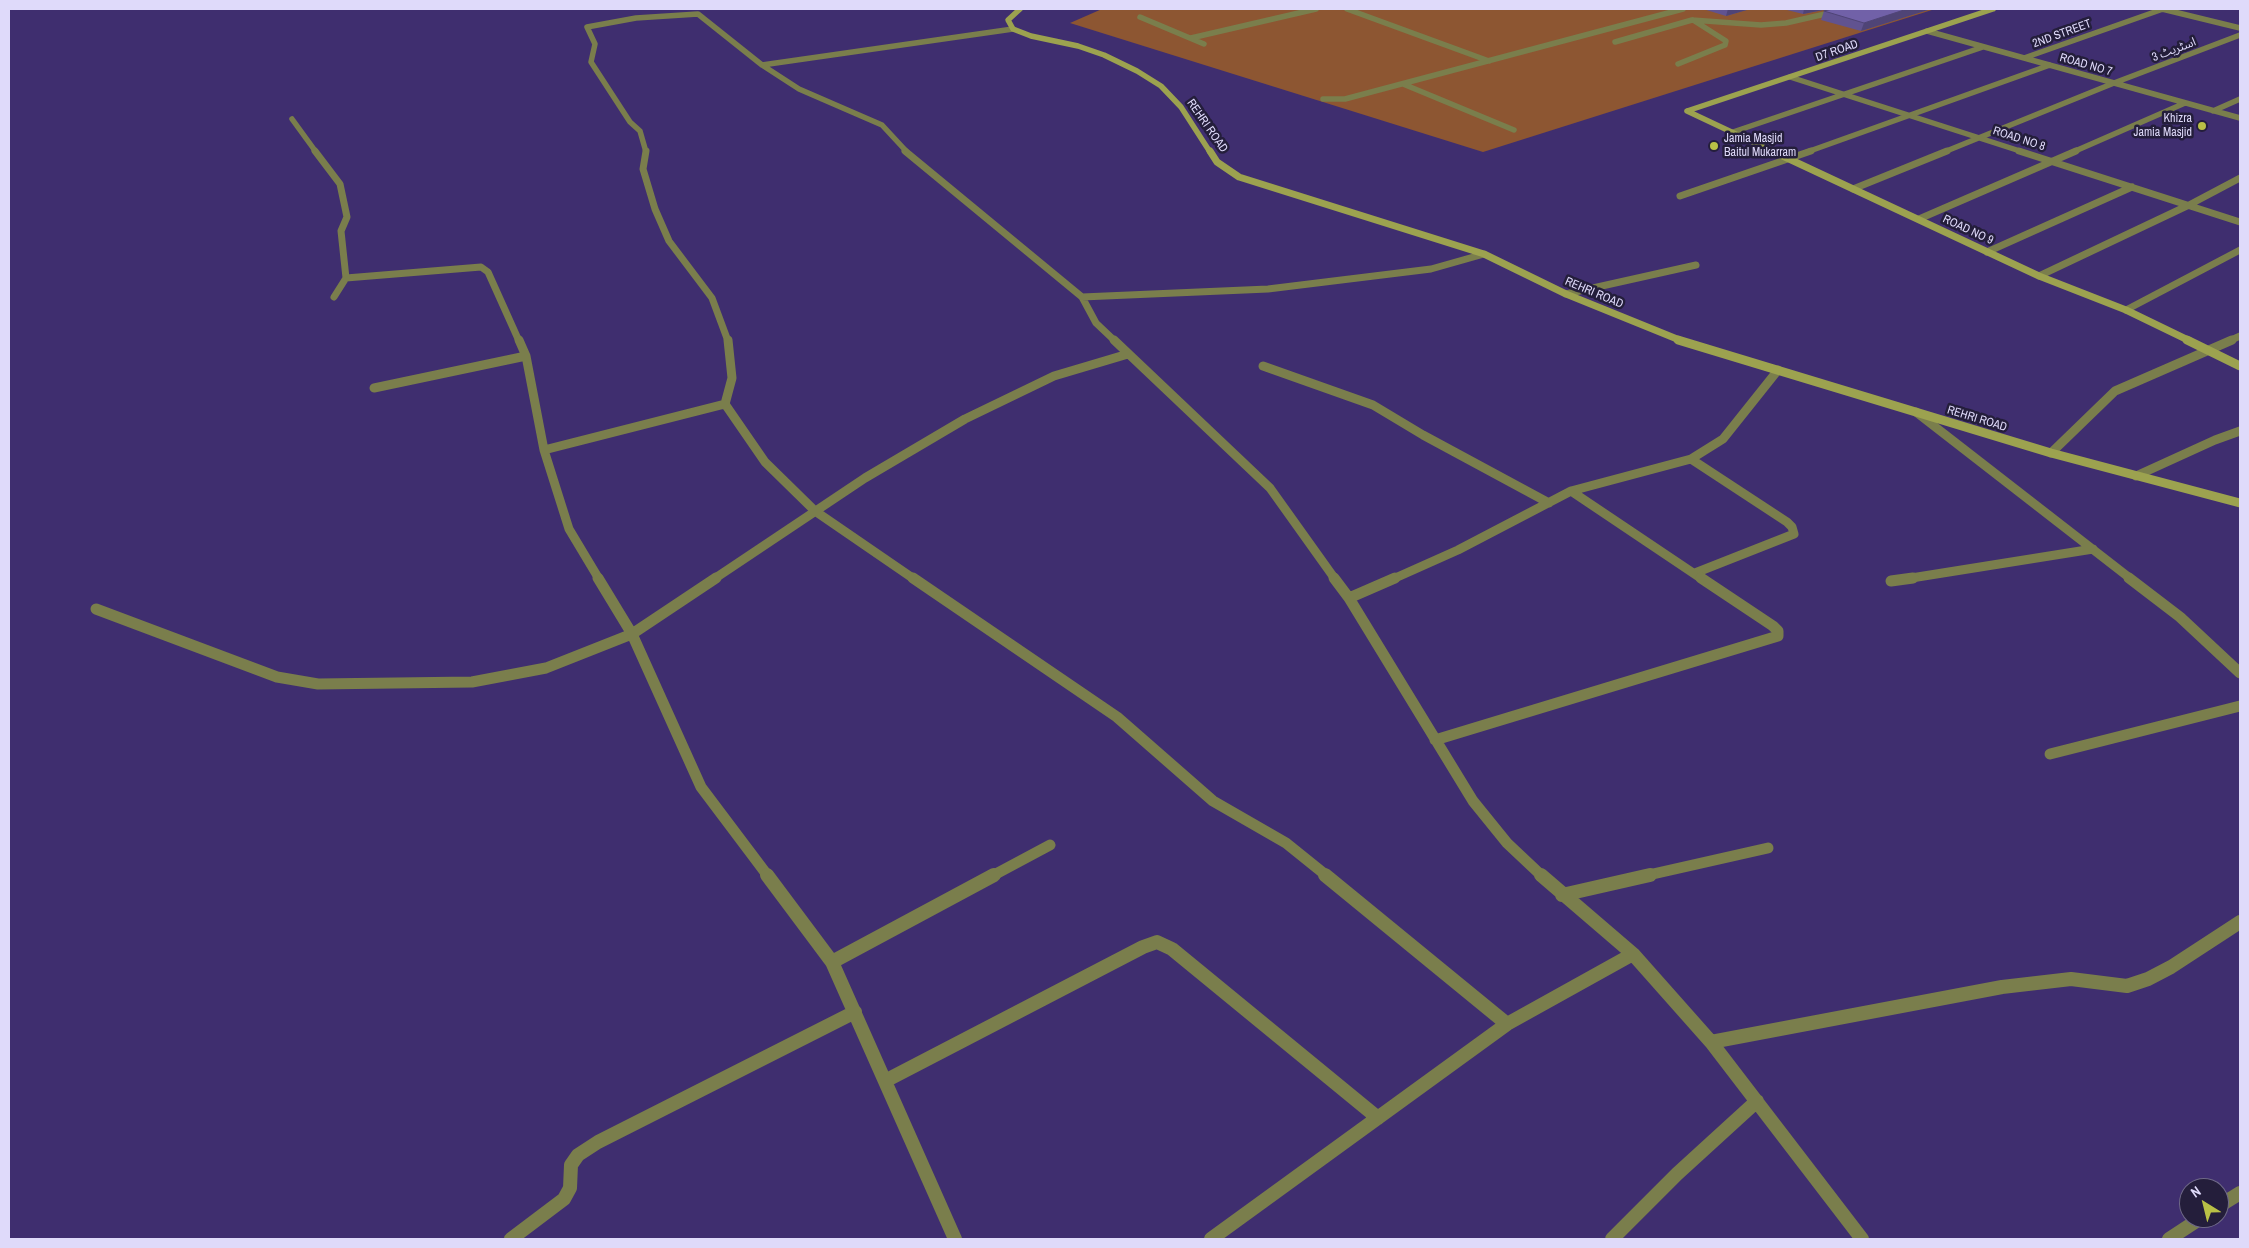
<!DOCTYPE html>
<meta charset="utf-8">
<style>
body{margin:0}
#map{position:relative;width:2249px;height:1248px;overflow:hidden;background:#3f2e6f;font-family:"Archivo Narrow",sans-serif}
canvas{display:block}
.frame{position:absolute;inset:0;border:10px solid #dfdafa;pointer-events:none}
.north{position:absolute;left:2179px;top:1178px;width:50px;height:50px;box-sizing:border-box;background:#241e3b;border:1px solid #6f6987;border-radius:50%;rotate:324deg;font-size:14px;font-weight:700;line-height:20px;text-align:center;color:#dfdafa}
.north::after{content:'';display:block;margin:auto;width:18px;height:22px;background:#b9c046;clip-path:polygon(50% 0,100% 100%,50% 72%,0 100%)}
</style>
<div id="map">
<canvas width="2249" height="1248"></canvas>
<div class="frame"></div>
<div class="north">N</div>
</div>
<script>
const ctx = document.querySelector('canvas').getContext('2d');
ctx.lineJoin = 'round';
function paint(path, color) {
  ctx.fillStyle = color;
  ctx.fill(path, 'evenodd');
}
function trace(path, color, width, dash) {
  ctx.strokeStyle = color;
  ctx.lineWidth = width;
  ctx.lineCap = dash ? 'butt' : 'round';
  ctx.setLineDash(dash || []);
  ctx.stroke(path);
}
function label(font, color, halo, rows, align = 'center') {
  ctx.font = font + ' "Archivo Narrow","Noto Sans Arabic",sans-serif';
  ctx.lineWidth = 5;
  ctx.setLineDash([]);
  ctx.textBaseline = 'middle';
  ctx.strokeStyle = halo;
  ctx.fillStyle = color;
  for (const [text, x, y, turn = 0] of rows) {
    ctx.save();
    ctx.translate(x, y);
    ctx.rotate((+turn || 0) * Math.PI / 180);
    ctx.textAlign = isNaN(turn) ? turn : align;
    if (halo) ctx.strokeText(text, 0, 0);
    ctx.fillText(text, 0, 0);
    ctx.restore();
  }
}
paint(new Path2D(`
 M1102,9H1935L1483,152L1070,23Z`), '#8d5632');
trace(new Path2D(`
 M1347,9L1489,61
 M1140,17L1204,44
 M1191,38L1316,9
 M1615,42L1692,20L1761,25L1786,23L1847,9
 M1678,64L1725,45L1726,41L1693,20
 M1403,84L1514,130
 M1323,99H1345L1683,9`), '#7a7e4c', 5.5);
trace(new Path2D(`
 M2162,9L2240,28
 M1927,31L2240,118
 M2024,58L2163,9
 M762,65L1013,29
 M1790,77L2023,152
 M2213,111L2240,99
 M292,119L316,152
 M1733,132L1983,47
 M646,152L640,131L630,122L591,62L595,44L587,27L636,18L698,14L762,65L799,89L882,125L907,152
 M1807,152L2050,65
 M1944,152L2114,83L2240,35
 M2073,152L2185,103`), '#7a7e4c', 5.5);
trace(new Path2D(`
 M315,151L340,184L347,217L341,231L346,278L334,297
 M646,151L643,169L655,209L669,241L712,298L728,341
 M905,151L1082,297L1096,323L1115,341
 M2019,151L2240,222
 M1853,189L1947,151
 M1680,196L1811,151
 M1919,219L2076,151
 M1987,252L2132,187
 M2039,276L2189,205L2240,178
 M346,278L481,267L488,272L519,341
 M1566,294L1696,265
 M1082,297L1268,289L1431,269L1484,254
 M2126,310L2240,250
 M2229,341L2240,336`), '#7a7e4c', 7);
trace(new Path2D(`
 M519,340L526,356L544,450L569,529L599,579
 M728,340L732,378L725,404L765,462L815,511L914,579
 M1114,340L1270,488L1335,579
 M1263,366L1373,405L1423,435L1549,503
 M374,388L526,356
 M1916,412L2131,579
 M544,450L725,404
 M2051,453L2115,391L2232,340
 M1691,459L1787,522L1792,527L1794,534L1695,573
 M2136,476L2215,440L2240,431
 M1571,491L1702,579
 M714,579L865,478L965,419L1054,376L1128,354
 M1393,579L1458,550L1571,491L1691,459L1723,439L1778,370
 M1905,579L2093,549`), '#7a7e4c', 9);
trace(new Path2D(`
 M598,578L632,634L701,787L768,876
 M913,578L1117,717L1213,801L1286,843L1327,876
 M1334,578L1349,598L1473,801L1507,843L1542,876
 M2129,578L2180,617L2240,673
 M1891,581L1913,578
 M1349,598L1395,578
 M96,609L277,677L318,684L472,682L546,668L632,634L716,578
 M1435,740L1778,636V631L1773,626L1701,578
 M2050,754L2240,706
 M992,876L1050,845
 M1644,876L1768,848`), '#7a7e4c', 11);
trace(new Path2D(`
 M767,875L832,962L955,1239
 M1325,875L1507,1024
 M1541,875L1633,954L1711,1042L1862,1239
 M1562,895L1650,875
 M832,962L994,875
 M1711,1042L2002,987L2071,979L2127,986L2148,979L2171,967L2240,922
 M885,1081L1143,947L1157,942L1172,949L1378,1118
 M2219,1206L2240,1193
 M511,1239L564,1199L570,1188L571,1165L578,1155L598,1142L855,1012
 M1211,1239L1507,1024L1633,954
 M1612,1239L1677,1174L1757,1101
 M2169,1239L2201,1218`), '#7a7e4c', 14);
trace(new Path2D(`
 M1020,9L1008,20L1013,29L1031,36L1078,46L1104,55L1137,71L1161,86L1181,107L1210,152
 M1687,111L1774,152
 M1687,111L1993,9`), '#9ca24f', 5.5);
trace(new Path2D(`
 M1210,151L1217,162L1239,177L1484,254L1566,294L1682,341
 M1772,151L2039,276L2126,310L2190,341`), '#9ca24f', 7);
trace(new Path2D(`
 M1678,340L2051,453L2240,503
 M2187,340L2240,366`), '#9ca24f', 9);
paint(new Path2D(`
 M1703,9H1750L1726,16Z
 M1783,9H1828L1803,14Z
 M1834,9H1931L1861,31L1821,20L1824,11Z`), '#615390');
paint(new Path2D(`
 M1728,9H1750L1726,16Z
 M1804,9H1828L1803,14Z
 M1907,9H1931L1861,31L1864,23Z`), '#4f4476');
const building = new Path2D(`
 M1834,9H1907L1864,23L1824,11Z`);
paint(building, '#7161a8');
trace(building, '#4f4476', 1);
for (const [x, y, r, color] of [
 [2202,126,5,"#b9c046"],
 [1714,146,5,"#b9c046"]
]) {
  const dot = new Path2D();
  dot.arc(x, y, r, 0, 2 * Math.PI);
  ctx.fillStyle = color;
  ctx.fill(dot);
  trace(dot, '#241e3b', 2);
}
label('12px', '#dfdafa', '#241e3b', [
 ["2ND STREET",2062,34,-20],
 ["اسٹریٹ 3",2174,50,-21],
 ["D7 ROAD",1837,51,-19],
 ["ROAD NO 7",2086,65,16],
 ["REHRI ROAD",1207,126,55],
 ["ROAD NO 8",2019,139,18],
 ["ROAD NO 9",1968,230,25],
 ["REHRI ROAD",1594,293,23],
 ["REHRI ROAD",1977,419,17]
]);
label('12px', '#dfdafa', '#241e3b', [
 ["Khizra",2192,119],
 ["Jamia Masjid",2192,133],
 ["Jamia Masjid",1724,139,"left"],
 ["Baitul Mukarram",1724,153,"left"]
], 'right');
</script>
